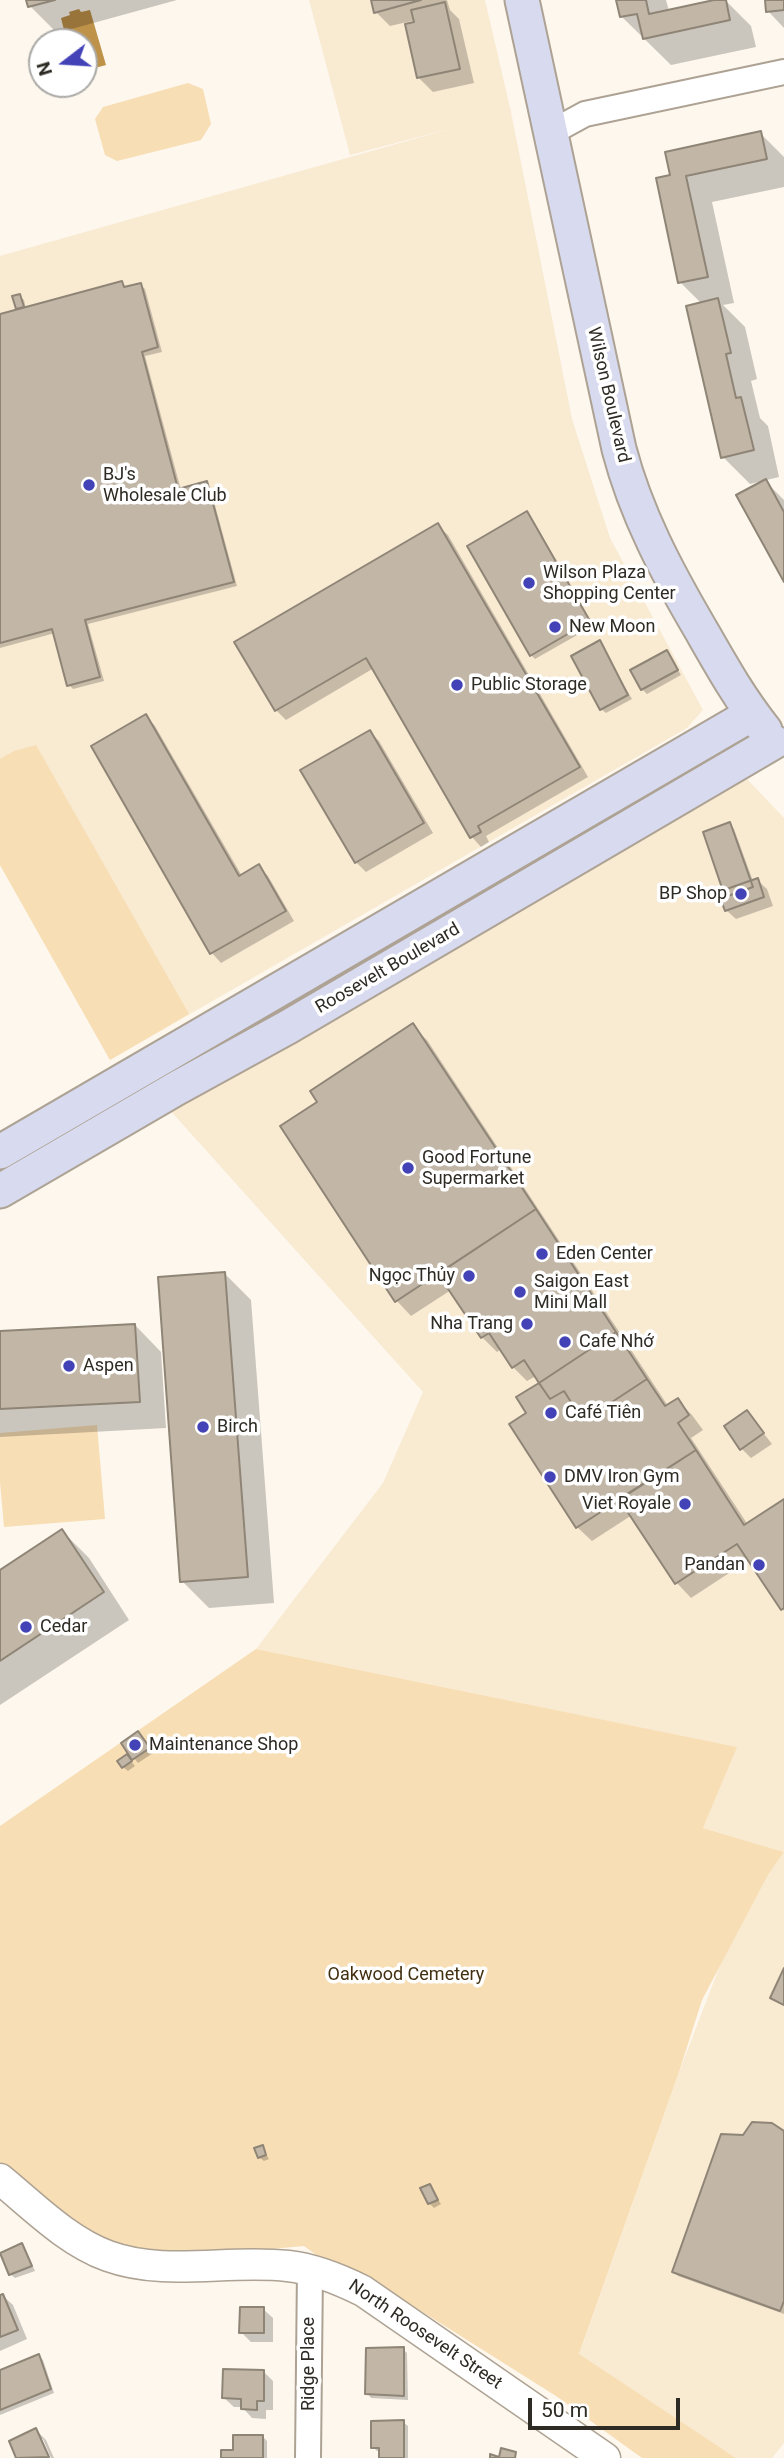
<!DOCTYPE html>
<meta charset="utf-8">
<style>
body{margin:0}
#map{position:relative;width:784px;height:2458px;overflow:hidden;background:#fdf7ed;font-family:Roboto,sans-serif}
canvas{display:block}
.north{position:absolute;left:28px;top:28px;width:70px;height:70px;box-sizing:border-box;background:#fff;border:2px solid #abaaa7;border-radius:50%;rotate:253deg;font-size:19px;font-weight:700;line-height:28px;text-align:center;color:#2e2a24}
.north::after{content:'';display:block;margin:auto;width:24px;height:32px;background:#4342b7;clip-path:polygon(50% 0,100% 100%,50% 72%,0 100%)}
.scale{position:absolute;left:528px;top:2398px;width:152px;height:32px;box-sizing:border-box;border:4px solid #2e2a24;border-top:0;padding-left:9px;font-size:21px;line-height:24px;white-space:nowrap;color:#2e2a24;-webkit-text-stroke:5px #fff;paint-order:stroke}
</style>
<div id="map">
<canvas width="784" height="2458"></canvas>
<div class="north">N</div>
<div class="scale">50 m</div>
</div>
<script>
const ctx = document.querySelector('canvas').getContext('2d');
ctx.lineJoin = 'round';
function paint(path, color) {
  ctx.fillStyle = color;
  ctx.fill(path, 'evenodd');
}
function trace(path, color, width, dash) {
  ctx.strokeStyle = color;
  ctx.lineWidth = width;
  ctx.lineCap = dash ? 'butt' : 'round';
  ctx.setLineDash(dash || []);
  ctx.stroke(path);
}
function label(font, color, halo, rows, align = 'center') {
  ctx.font = font + ' Roboto,sans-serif';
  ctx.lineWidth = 7;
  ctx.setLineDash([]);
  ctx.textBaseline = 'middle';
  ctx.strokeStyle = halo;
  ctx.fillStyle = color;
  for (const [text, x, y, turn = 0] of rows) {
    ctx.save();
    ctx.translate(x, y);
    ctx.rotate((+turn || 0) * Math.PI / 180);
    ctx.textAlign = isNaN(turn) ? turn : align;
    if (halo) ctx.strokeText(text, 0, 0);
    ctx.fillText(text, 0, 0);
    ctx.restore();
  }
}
paint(new Path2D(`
 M309,0H485L511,112L572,419L610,538L703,710L687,728L110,1060L0,865V256L453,128L350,155Z
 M746,778L784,818V2443L772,2458H736L579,2355L679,2072L721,1963L768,1875L784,1852L703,1828L736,1747L256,1649L383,1483L423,1392L168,1108L639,834Z`), '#f9ead2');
paint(new Path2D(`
 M188,83L203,89L211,124L201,140L117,161L105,155L95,119L103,107Z
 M36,745L189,1014L110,1060L0,865V759L14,751Z
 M711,752L718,754V763L496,891L489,879Z
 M462,900L466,904L201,1060L195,1058V1055Z
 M97,1425L105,1519L4,1527L0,1482V1433Z
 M256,1649L737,1747L703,1828L784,1852L768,1875L702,2000L679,2072L579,2354L736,2458H642L556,2396L383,2287L343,2265L319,2257L304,2246C246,2251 151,2262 97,2237C65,2222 28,2185 0,2162V1826Z`), '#f8deb4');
paint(new Path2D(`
 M79,9L81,12L90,10L106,65L84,71V42H67L61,18L70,15L69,12Z`), '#be9249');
paint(new Path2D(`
 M28,0H177L57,33L30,6Z
 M372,0H447L450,10L459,19L474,83L433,92L419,78L416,20L390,26L376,12Z
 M618,0H666L669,11L725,0L751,26L756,47L671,65L621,16Z
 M767,0H784V28L768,11Z
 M760,133L784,157V187L712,202L734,303L723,305L745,327L757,379L751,381L760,418L768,426L779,477L750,484L723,457L702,304L680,282L672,176Z
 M122,283L127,288L140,285L145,289L162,352L145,356L181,490L206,483L210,487L237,586L88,624L104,681L73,689L69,685L55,633L0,648V316L18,311L14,297L19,296L24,300L26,309Z
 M765,481L784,500V578Z
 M527,513L593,626L535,659L531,655Z
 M438,526L448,535L588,777L486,836L489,842L481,847L472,837L374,668L286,720L276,710Z
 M599,643L632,699L606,713L601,709Z
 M667,652L681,675L647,694L642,689Z
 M146,716L155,726L242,876L259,867L268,876L294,921L221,963L212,953L93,747Z
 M370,732L379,741L433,833L366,872L356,862L303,771Z
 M730,824L734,829L753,881L757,880L767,889L773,906L736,919L726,910L725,891Z
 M412,1026L427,1040L668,1406L677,1400L692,1415L703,1430L691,1438L748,1525L784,1501V1611L749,1560L691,1598L677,1583L632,1515L592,1541L577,1527L529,1413L541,1384L536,1376L527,1381L513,1367L501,1349L497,1352L482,1337L451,1290L411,1316L397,1301L282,1127L320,1102Z
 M225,1274L251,1300L274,1603L209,1608L182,1581Z
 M135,1325L161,1352L166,1428L0,1437V1333Z
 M747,1412L772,1444L751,1458L742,1449Z
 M62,1531L89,1558L129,1620L0,1705V1572Z
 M138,1733L153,1753L138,1763L134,1758Z
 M131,1761L135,1766L128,1771L123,1767Z
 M784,2133V2314L678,2276L674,2272L744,2137Z
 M262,2147L269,2159L264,2161L259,2157Z
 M429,2186L441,2204L434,2208L429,2203Z
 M21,2245L25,2249L35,2271L15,2278L10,2274Z
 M3,2296L13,2305L27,2339L0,2351V2297Z
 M263,2309L273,2318V2342H251L241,2332Z
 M403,2349L407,2353L408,2400L371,2398L367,2393Z
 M39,2356L43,2360L54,2393L0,2415V2372Z
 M263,2371L273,2381V2410H266V2419L252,2418L242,2407H234L224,2398Z
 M403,2422L408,2426V2458H381V2451H377L373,2447Z
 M36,2430L46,2440L54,2458H51L43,2439H39L47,2458H18L11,2442Z
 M263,2437L267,2441V2458H223Z`), '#0003');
const building = new Path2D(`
 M26,0H55L28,7Z
 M371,0H421L374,13Z
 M616,0H646L649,14L714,0H726L730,20L643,39L637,14L620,17Z
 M765,0H784V10L766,12Z
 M445,2L460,69L417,78L405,24L414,22L411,10Z
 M761,131L767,159L686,176L708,277L678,283L656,178L670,175L665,152Z
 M122,281L124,287L141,283L158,347L142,352L178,489L207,481L234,582L85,620L100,677L67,686L52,629L0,643V314Z
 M20,294L24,307L16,309L12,296Z
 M718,298L731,353L726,354L736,398L741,397L754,450L721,458L686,306Z
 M766,479L784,512V582L736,495Z
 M527,511L590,621L530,656L467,546Z
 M438,523L580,767L478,826L481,832L470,838L366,658L275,711L234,642Z
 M600,640L628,695L600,710L571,656Z
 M667,650L678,670L641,690L630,670Z
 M146,714L239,876L259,864L286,911L210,954L91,746Z
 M370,730L424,823L355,863L300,770Z
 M730,822L753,887L725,897L703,832Z
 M758,878L764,897L725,911L718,892Z
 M413,1023L536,1209L395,1302L280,1126L317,1102L310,1091Z
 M536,1209L616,1332L539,1383L524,1360L512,1368L489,1333L481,1338L438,1274Z
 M225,1272L248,1577L180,1582L158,1277Z
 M135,1324L140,1402L0,1409V1331Z
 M616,1332L647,1379L583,1421L564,1391L550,1399L539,1383Z
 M647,1379L665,1406L678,1398L689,1415L678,1423L696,1450L576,1528L509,1424L526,1413L516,1397L539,1383L550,1399L564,1391L583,1421Z
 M747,1410L764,1433L740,1450L724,1426Z
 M696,1450L744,1525L784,1499V1608L781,1610L737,1544L675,1584L619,1499Z
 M62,1529L104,1592L0,1661V1570Z
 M138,1731L150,1748L132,1760L121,1743Z
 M127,1754L132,1761L122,1768L117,1761Z
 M784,1968V2005L770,1998Z
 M752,2122L772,2123L784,2131V2301L780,2311L672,2272L721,2134L743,2135Z
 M263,2145L266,2155L258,2158L254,2148Z
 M430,2184L438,2200L428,2204L420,2188Z
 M22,2243L32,2266L9,2275L0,2253Z
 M3,2294L18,2330L0,2337V2295Z
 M240,2307H264V2333H239Z
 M404,2347V2396L365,2394L366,2348Z
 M39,2354L51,2389L0,2410V2370Z
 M223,2369L264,2370V2401H257V2410L241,2409V2399L222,2398Z
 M404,2420V2458H379V2448H371V2421Z
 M36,2428L49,2457L16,2458L9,2441Z
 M233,2435H263V2458H221V2450H233Z
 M501,2448L516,2452L515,2458H490V2454L499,2457Z`);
paint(building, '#c2b7a7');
trace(building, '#8f8576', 2);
const minor = new Path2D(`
 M552,132L585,114L784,72
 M308,2458L310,2270`);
const tertiary = new Path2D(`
 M0,2179C33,2206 67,2241 108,2256C166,2277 228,2259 288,2266C315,2269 339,2279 363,2291L605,2458`);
const secondary = new Path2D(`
 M522,0L619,449C636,514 667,572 701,630C721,665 740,699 765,730
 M0,1152L752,714
 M0,1191L177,1088L288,1027L774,742`);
trace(minor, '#ada293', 28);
trace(tertiary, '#ada293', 33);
trace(secondary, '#ada293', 37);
trace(minor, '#fff', 24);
trace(tertiary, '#fff', 30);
trace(secondary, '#d8dbf0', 33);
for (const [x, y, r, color] of [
 [89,485,7,"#4342b7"],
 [529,583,7,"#4342b7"],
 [555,627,7,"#4342b7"],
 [457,685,7,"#4342b7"],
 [741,894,7,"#4342b7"],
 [408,1168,7,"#4342b7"],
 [542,1254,7,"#4342b7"],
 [469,1276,7,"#4342b7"],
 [520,1292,7,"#4342b7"],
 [527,1324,7,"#4342b7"],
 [565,1342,7,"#4342b7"],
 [69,1366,7,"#4342b7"],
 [551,1413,7,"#4342b7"],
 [203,1427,7,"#4342b7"],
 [550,1477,7,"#4342b7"],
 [685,1504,7,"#4342b7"],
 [759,1565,7,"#4342b7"],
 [26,1627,7,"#4342b7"],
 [135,1745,7,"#4342b7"]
]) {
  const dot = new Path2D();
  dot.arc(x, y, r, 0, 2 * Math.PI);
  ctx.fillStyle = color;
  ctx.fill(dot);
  trace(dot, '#fff', 2.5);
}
label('18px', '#2e2a24', '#fff', [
 ["Wilson Boulevard",608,395,77],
 ["Roosevelt Boulevard",388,969,-30],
 ["North Roosevelt Street",425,2335,34],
 ["Ridge Place",309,2364,-90]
]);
label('18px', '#2e2a24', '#fff', [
 ["BJ's",103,475],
 ["Wholesale Club",103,496],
 ["Wilson Plaza",543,573],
 ["Shopping Center",543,594],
 ["New Moon",569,627],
 ["Public Storage",471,685],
 ["BP Shop",727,894,"right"],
 ["Good Fortune",422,1158],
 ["Supermarket",422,1179],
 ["Eden Center",556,1254],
 ["Ngọc Thủy",455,1276,"right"],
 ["Saigon East",534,1282],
 ["Mini Mall",534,1303],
 ["Nha Trang",513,1324,"right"],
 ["Cafe Nhớ",579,1342],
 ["Aspen",83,1366],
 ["Café Tiên",565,1413],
 ["Birch",217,1427],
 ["DMV Iron Gym",564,1477],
 ["Viet Royale",671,1504,"right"],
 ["Pandan",745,1565,"right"],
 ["Cedar",40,1627],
 ["Maintenance Shop",149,1745]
], 'left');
label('18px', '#433010', '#fff', [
 ["Oakwood Cemetery",406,1975]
]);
</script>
